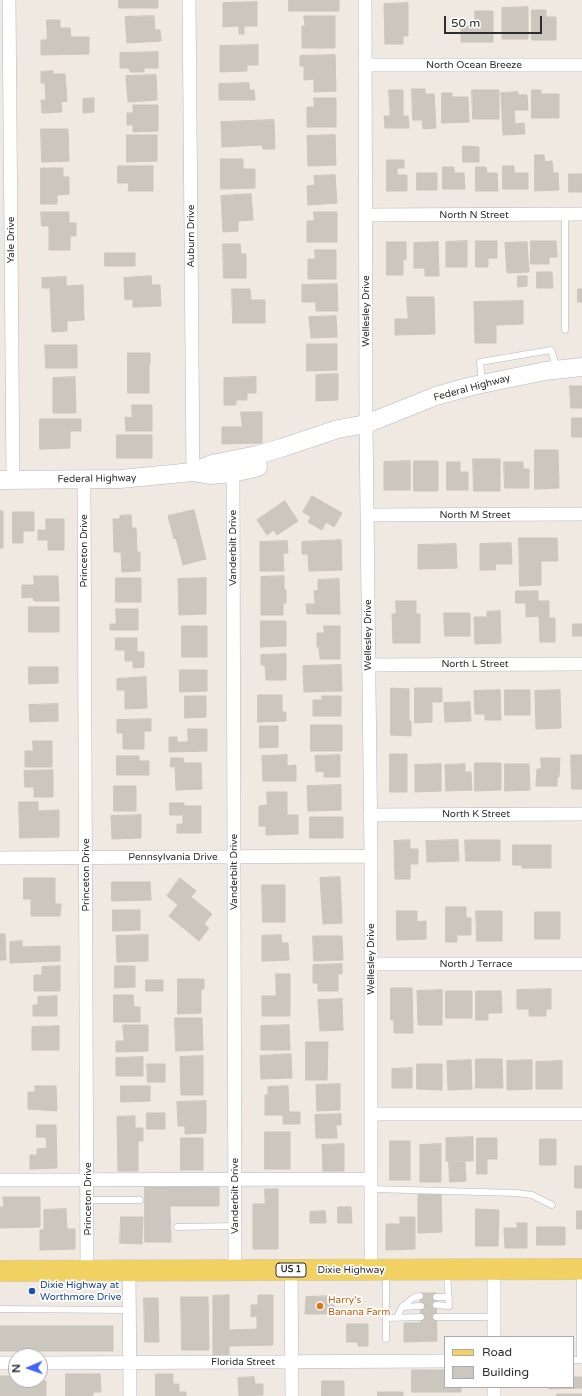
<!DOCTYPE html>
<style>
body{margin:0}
#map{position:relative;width:582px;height:1396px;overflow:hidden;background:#efe9e1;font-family:"Varela Round",sans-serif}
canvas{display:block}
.legend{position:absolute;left:444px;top:1336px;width:130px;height:52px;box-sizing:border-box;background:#fff;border:1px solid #ababab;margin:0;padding:5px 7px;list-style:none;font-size:12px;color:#2e2e2e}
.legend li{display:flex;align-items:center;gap:8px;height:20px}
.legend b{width:20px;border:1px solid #ababab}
.north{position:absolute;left:8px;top:1348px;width:40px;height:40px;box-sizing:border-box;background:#fff;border:1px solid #ababab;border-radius:50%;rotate:268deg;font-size:11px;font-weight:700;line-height:16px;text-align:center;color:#2e2e2e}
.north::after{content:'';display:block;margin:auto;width:14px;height:18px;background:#4264fb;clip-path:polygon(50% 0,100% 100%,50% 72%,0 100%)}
.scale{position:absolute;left:444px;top:16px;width:98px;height:18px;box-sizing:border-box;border:2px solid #2e2e2e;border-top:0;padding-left:5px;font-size:12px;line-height:14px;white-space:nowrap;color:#2e2e2e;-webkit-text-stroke:3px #fff;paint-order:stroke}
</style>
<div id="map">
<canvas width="582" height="1396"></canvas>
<ul class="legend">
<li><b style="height:5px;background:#f2d163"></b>Road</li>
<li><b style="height:11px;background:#cbc7bf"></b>Building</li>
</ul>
<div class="north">N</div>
<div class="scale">50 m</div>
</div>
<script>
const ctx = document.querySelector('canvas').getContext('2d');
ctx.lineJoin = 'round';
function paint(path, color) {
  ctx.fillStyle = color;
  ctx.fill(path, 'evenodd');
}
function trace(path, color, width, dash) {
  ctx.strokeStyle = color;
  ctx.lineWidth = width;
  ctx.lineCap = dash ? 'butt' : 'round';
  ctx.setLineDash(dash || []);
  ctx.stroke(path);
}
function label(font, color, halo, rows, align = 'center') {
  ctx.font = font + ' "Varela Round",sans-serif';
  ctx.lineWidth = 3.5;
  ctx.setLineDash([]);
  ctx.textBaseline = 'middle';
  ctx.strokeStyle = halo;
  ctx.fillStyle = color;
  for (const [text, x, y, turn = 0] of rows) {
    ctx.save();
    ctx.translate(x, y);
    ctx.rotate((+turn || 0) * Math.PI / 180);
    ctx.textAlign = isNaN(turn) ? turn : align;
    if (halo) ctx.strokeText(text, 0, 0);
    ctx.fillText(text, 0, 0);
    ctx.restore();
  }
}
const building = new Path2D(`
 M119,0H158V8H119Z
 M289,0H339V11H289Z
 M257,2V26H244V34H239V26L223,27V3Z
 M408,3V36H403V44H385L384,4Z
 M528,7V39H502V8Z
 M532,10H546V17H556V40H532Z
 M475,11H493V42H461V26H475Z
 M154,16L155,30H160L161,41L127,43L125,17Z
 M304,16H335V48H302V26H305Z
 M47,20H60V28H70L71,37H89V54L41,55V40H47Z
 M258,45V65H247V71L220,72V46Z
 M158,52V68H144V72H130L129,68H120V53Z
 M335,55L336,91L314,92V79L304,80V66H300V56Z
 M53,71V74H65L67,101L61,102L62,112L42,113L41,100H46L45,83H41V72Z
 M156,75L157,100L128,102L126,76Z
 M249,83V90H254L255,100H219V84Z
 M412,89H425V94H434L436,128L423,129L422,120H413Z
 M389,90H403V116H408L409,128H385L384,116H390Z
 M472,90H499V119H473Z
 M532,90H541V94H559V118H532Z
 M518,92V95H527L528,110H514L515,124L524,123L525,134L503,135L501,93Z
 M442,93H452V97H468L469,122L442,123Z
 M94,98V112L83,113V99Z
 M314,98H336V127H307V107H314Z
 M133,105H158V131L133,132V125H127V113H133Z
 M274,120L275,149H263L262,145L222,147L221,122Z
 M41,129H68L69,161L42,162Z
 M127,135H157V161L127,162Z
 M335,135L336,165L308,166L307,136Z
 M463,146L479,147V162H463Z
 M535,155H544L545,162L552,161L553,173H558L559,190L535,191Z
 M221,159H243V169H255V188L221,189Z
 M387,160H404V168H397V175H407V191H387Z
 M118,166H153V191H128L129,183H118Z
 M503,166H514V173H528V189H503Z
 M443,167H454V173H464L465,189H443Z
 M476,167H486L487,173H497L498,191H476Z
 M41,168H63V177H69V194L57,195V204H41Z
 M417,173H437V190H417Z
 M569,174H582V192H569Z
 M335,175L337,203L308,205L307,186L315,185L314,176Z
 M251,194L253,220L238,221V231L223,232L221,196Z
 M41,212H69V223H76V236H70V250H49V226H42Z
 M314,212H337V242H307V221H314Z
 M467,241V267H446V242Z
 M476,241H497V258H488V267H476Z
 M531,241H556L557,257H549V264H531Z
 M387,242H406V260L403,259V275H387Z
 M438,242L439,276H425V268H414V243Z
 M527,242L529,272L507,273L505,243Z
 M223,244H240L241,254H246V278H224Z
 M315,250H336V279H308V259H315Z
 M105,253H135V266H105Z
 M537,272H552L553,288H537Z
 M151,276L152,285H160L161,306L133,307V299L125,300L124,278Z
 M518,276H527V286L518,287Z
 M66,277V286L83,285L84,320L67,321V331L52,332L50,288H42V278Z
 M337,284L338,311H316V302H302V285Z
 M232,289H250L251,300H265V323H233Z
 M578,289H582V302H578Z
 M407,297H434L435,334L395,335V319H408Z
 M523,301V324L496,325V343H475L474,302Z
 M336,316L337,337L311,338L309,317Z
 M307,344H337V370L307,371Z
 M45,345H77V368H46Z
 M128,353H150V364H149V393H128Z
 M338,374V400L316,401V375Z
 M75,377L76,413H53V378Z
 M256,377V393H247V400H236V405H224V378Z
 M570,386H582V408H571Z
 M132,405H152V431H126L125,417L132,418Z
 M241,412H262V443L222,444V427H242Z
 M572,418H582V437H572Z
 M40,419H81V431H70V448L40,449Z
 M117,435H152V458H117Z
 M535,450H558L559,488L535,489Z
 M473,459H500V491H474Z
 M410,461V490H384V462Z
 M414,461H438V491H414Z
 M447,462H460V472H468V490H447Z
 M504,462H523V469H529V488H505Z
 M312,496L342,513L334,527L326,522L322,530L308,522L311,517L303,512Z
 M285,501L298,521L277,535L274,530L267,535L257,520Z
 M194,510L206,559L183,565L176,538L174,539L168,516Z
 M0,511H3V548H0Z
 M13,512H34V531H23V543H13Z
 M131,515L132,528H136L137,552H140V571L122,572L121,552H114L113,519H120V516Z
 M46,519H64V550H48V540H38V530H46Z
 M519,538H557L558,561H541V585L520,586Z
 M341,540L342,570L309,571L308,554H302V542Z
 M287,541L288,553H283L284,571H260V542Z
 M511,543L512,564H495L496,570H480V544Z
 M456,544L457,568L418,569V545Z
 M34,576H58L59,601H34L33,597L22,598V585H34Z
 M284,576V590H286V603H283V615H261V577Z
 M116,578H141V602H116Z
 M206,578V614L179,615L178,579Z
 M339,579L340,614H307L306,604H315L314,591H318V580Z
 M516,591H538V601H549V618H555V642H540L539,616L526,617V603H516Z
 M396,601H416V614H420V643H393L392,614H396Z
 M29,607H59V632H29Z
 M116,609H138V630H110V624H116Z
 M500,611L501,643L475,644L474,617H487V612Z
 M444,613H470V636H445Z
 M261,621H286V646L261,647Z
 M573,624H582V636H573Z
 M182,626H207V657H182Z
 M324,626H340V659H320L319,647H317V633H324Z
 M116,638H137V652H144V667L133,668V661H125V650H116Z
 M286,654V680H266L265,665H261V655Z
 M341,665L342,691L304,692L303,666Z
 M29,667H58V683L29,684Z
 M180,670H207V691L180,692Z
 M146,677L147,708L125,709V690H117V679Z
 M391,688L409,689V721H411V736L391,735Z
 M415,688H442V702H432V722L415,723Z
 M500,690L501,720H485V714H475L474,691Z
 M505,690H530V715H505Z
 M560,690L561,728L536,729L535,691Z
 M258,695H282V712H286V721L258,722Z
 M185,696H206V717L185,718Z
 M322,696H341V716H313V700H322Z
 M470,702L471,721L445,722L444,703Z
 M58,704V721L30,722L29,705Z
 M151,719V731H144V749H123V733H117V720Z
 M311,725H342V751H311Z
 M260,726H278V747L260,748Z
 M188,729H207V751L169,752V737H177V742H188Z
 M33,741H52V767H25V751H33Z
 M390,754H407V792H390Z
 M287,755V766L296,765V781H263L262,756Z
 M340,755V777H324V771L316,772L315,756Z
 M571,755H582V789H572Z
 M117,756H139V761H149V775H117Z
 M171,758H183L184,763H201L202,789L176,790L175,766L171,767Z
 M541,758H560L559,777H557V786H536L537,769H541Z
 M475,763H501V790L475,791Z
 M441,764V791L415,792V765Z
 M465,764V772H471L472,790L446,791L445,765Z
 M505,764H529L530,790L505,791Z
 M53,770V797H34V787H25L24,771Z
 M341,785V810L308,811L307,786Z
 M114,786H136V811H114Z
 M267,792H287V815H298V834L266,835V826H259V806L267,805Z
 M19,802H38V811L59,810V837L20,838Z
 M170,803H184V806H201V833H177V824H183V815H170Z
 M141,815V838L112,839L111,816Z
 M310,817H343V838H310Z
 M410,840V849H418V864H410V879H395L394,841Z
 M458,840L459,861L427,862L426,841Z
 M465,840H500V861H466Z
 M513,845H551V868H522V865H513Z
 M340,877L342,923L323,924L320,878Z
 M24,878H55V904H61L60,916H31V899H24Z
 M180,878L196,891L191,897L212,914L204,924L209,928L199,941L169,916L178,905L167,896Z
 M112,882H150L151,900L112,901Z
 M262,885H285V922H263Z
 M446,907H466V918H471V935H457V942H446Z
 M113,910H140V930L113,931Z
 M397,911H417V922L426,921V939L397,940Z
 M476,911H502V941H477Z
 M535,912H560V939H535Z
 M0,934H5L6,960H0Z
 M148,935V961L117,962L116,936Z
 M281,935L282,943H288L289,960L262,961V936Z
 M313,936H342L343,960L314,961Z
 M22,941V947L60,946V961L10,963V942Z
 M342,964V974H338V991H318V983H313V965Z
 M60,966V991H34V975H42V967Z
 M115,966H135V987L115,988Z
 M276,974H290V1016H262V996H276Z
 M178,979H204V989H201V1013L178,1014Z
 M146,980H163V991H146Z
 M391,988H412L413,1033H394V1020H391Z
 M551,989V1009H546V1016H529V1009H517V990Z
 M442,990V1025H418L417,991Z
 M446,991H472V1018H446Z
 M476,991H501L502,1013H488V1020H476Z
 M114,995H133L134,1007H140V1022H114Z
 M57,996V1016H33V1005H38V997Z
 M342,999L343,1030L320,1031L318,1000Z
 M175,1018H202L203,1050L176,1051Z
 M123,1025H148V1051L116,1052V1041H124Z
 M289,1025L290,1050H261V1026Z
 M59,1026V1050H32V1027Z
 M306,1042H328L327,1080H306Z
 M291,1054L292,1078L261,1079L260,1056Z
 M203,1056V1095H181L180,1057Z
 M143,1057V1076H116V1058Z
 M476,1059H502L503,1088H476Z
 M471,1060L472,1089L448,1090L447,1061Z
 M532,1060V1089L507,1090V1061Z
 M562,1061V1089H536V1062Z
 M147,1064H165V1082H148Z
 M417,1064H442V1090L417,1089Z
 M412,1068V1088H392V1069Z
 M340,1084V1110L317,1111L316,1085Z
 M35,1086H56L57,1111L28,1109V1092H35Z
 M121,1086H150V1101L121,1102Z
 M288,1086L289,1112H300V1124H283V1115H265V1095H268V1087Z
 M206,1101V1133L185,1134V1126H178L177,1102Z
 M147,1113H165V1129H147Z
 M341,1114V1125H336L337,1138H316L315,1115Z
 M135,1116V1128H143V1141H138V1171H118L117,1117Z
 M37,1125H56L57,1168L30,1169V1155H37V1149L47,1148L46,1137H37Z
 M265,1132H290V1169H265Z
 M473,1137V1161H446V1138Z
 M181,1138H203V1170H181Z
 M477,1138H497V1159H487V1174H477Z
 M540,1139H556V1165H540Z
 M390,1141H410V1180H390Z
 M344,1144V1171H323L322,1145Z
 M441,1144V1182H420V1145Z
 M449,1162H465L466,1181L450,1182Z
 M575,1166H582V1188H575Z
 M145,1187H219V1206H170L171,1242H145Z
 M265,1189H278V1249H253V1204H265Z
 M441,1194L442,1232L418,1233V1195Z
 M3,1197H40V1227L0,1228V1207H4Z
 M338,1207H351L352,1223H338Z
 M66,1209L67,1229H75V1249L40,1250V1230H44V1210Z
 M476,1209L499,1210L498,1246H476Z
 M325,1211L326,1223H310V1212Z
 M577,1211H582V1229H577Z
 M121,1217H143L142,1244L120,1243Z
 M400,1217H415V1249L386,1250V1224H400Z
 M517,1223H527V1248H505L504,1228H517Z
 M537,1227H565V1245H537Z
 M420,1293H436L437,1341L404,1342V1323H421Z
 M229,1295V1330L257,1329V1316L251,1317V1305H258V1295H273V1345L229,1346V1355H213V1296Z
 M334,1296V1314H305L306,1297Z
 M181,1297H208L209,1350H182Z
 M144,1298H158L159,1342H145Z
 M347,1324H368V1346H358V1342H347Z
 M0,1326H113V1351H0Z
 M412,1370H445V1387H461V1392H412Z
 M66,1374H100L101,1392H93V1396H66Z
 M156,1374H173V1384H179V1392H186V1396H156Z
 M0,1376H16V1380H24V1381H46V1396H0Z
 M254,1377L255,1384H263V1395L239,1396L238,1378Z
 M573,1377H582V1388L549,1389V1387H573Z
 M322,1381H344V1396H322Z
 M378,1392H403V1396H378Z
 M557,1394H582V1396H557Z`);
paint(building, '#cbc7bf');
trace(building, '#cbc5ba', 1);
const lane = new Path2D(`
 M565,214V330
 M482,382L480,362L551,350L557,369
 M371,1189L516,1193L532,1195L552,1205
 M88,1200H140
 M177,1227L235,1226
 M386,1274V1318L421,1317
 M436,1297H449
 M436,1305L449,1306L447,1272
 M402,1307L413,1298L420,1296
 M0,1309L129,1310
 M397,1317L402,1307L421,1306
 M436,1317H494
 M386,1339V1318
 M573,1360H580V1273`);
const street = new Path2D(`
 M9,0L13,480
 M189,0L193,472
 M365,0L366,424L371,856V1270
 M365,65H582
 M366,215L582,214
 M233,473L235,1270
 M84,480L87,1271
 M367,515L582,514
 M368,665L582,664
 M370,815L582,814
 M0,858L371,856
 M371,964H582
 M371,1114H582
 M0,1180L371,1179
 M129,1270L130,1396
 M291,1270L292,1396
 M494,1337V1269
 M0,1363H16
 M40,1363L445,1361
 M494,1387V1396`);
const secondary = new Path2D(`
 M193,472L212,464L257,455L281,448L338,429L366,424L436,396L472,386L545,371L582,367
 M0,480L120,479L193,472L210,475L233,473L258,467`);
const primary = new Path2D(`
 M0,1271L582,1269`);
trace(lane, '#b4b7c1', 7);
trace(street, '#b4b7c1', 14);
trace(secondary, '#b4b7c1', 19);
trace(primary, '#c9c9c9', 22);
trace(lane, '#fff', 6);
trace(street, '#fff', 13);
trace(secondary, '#fff', 18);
trace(primary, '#f2d163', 21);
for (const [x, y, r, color] of [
 [32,1291,4,"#1a4fb4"],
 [320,1306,4,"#e8710a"]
]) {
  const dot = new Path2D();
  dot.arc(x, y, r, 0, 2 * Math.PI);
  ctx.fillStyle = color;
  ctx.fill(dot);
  trace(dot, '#fff', 1.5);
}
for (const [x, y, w] of [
 [291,1270,30]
]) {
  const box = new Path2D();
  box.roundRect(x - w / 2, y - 7, w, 14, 3);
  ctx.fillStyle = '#fff';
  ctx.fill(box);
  trace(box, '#2e2e2e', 1);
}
label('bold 9px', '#2e2e2e', null, [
 ["US 1",291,1270]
]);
label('10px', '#2e2e2e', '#fff', [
 ["North Ocean Breeze",474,65],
 ["North N Street",474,215],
 ["Auburn Drive",191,236,-90],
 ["Yale Drive",11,240,-90],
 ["Wellesley Drive",366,311,-90],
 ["Federal Highway",472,388,-15],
 ["Federal Highway",97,479,-1],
 ["North M Street",475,515],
 ["Vanderbilt Drive",233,548,-90],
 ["Princeton Drive",84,551,-90],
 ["Wellesley Drive",368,635,-90],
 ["North L Street",475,664],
 ["North K Street",476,814],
 ["Pennsylvania Drive",173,857],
 ["Vanderbilt Drive",234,872,-90],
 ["Princeton Drive",86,875,-90],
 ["Wellesley Drive",371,959,-90],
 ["North J Terrace",476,964],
 ["Vanderbilt Drive",235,1196,-90],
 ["Princeton Drive",88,1199,-90],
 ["Dixie Highway",351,1270],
 ["Florida Street",243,1362]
]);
label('10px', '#164399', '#fff', [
 ["Dixie Highway at",40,1285],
 ["Worthmore Drive",40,1297]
], 'left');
label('10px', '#c56008', '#fff', [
 ["Harry's",328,1300],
 ["Banana Farm",328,1312]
], 'left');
</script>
